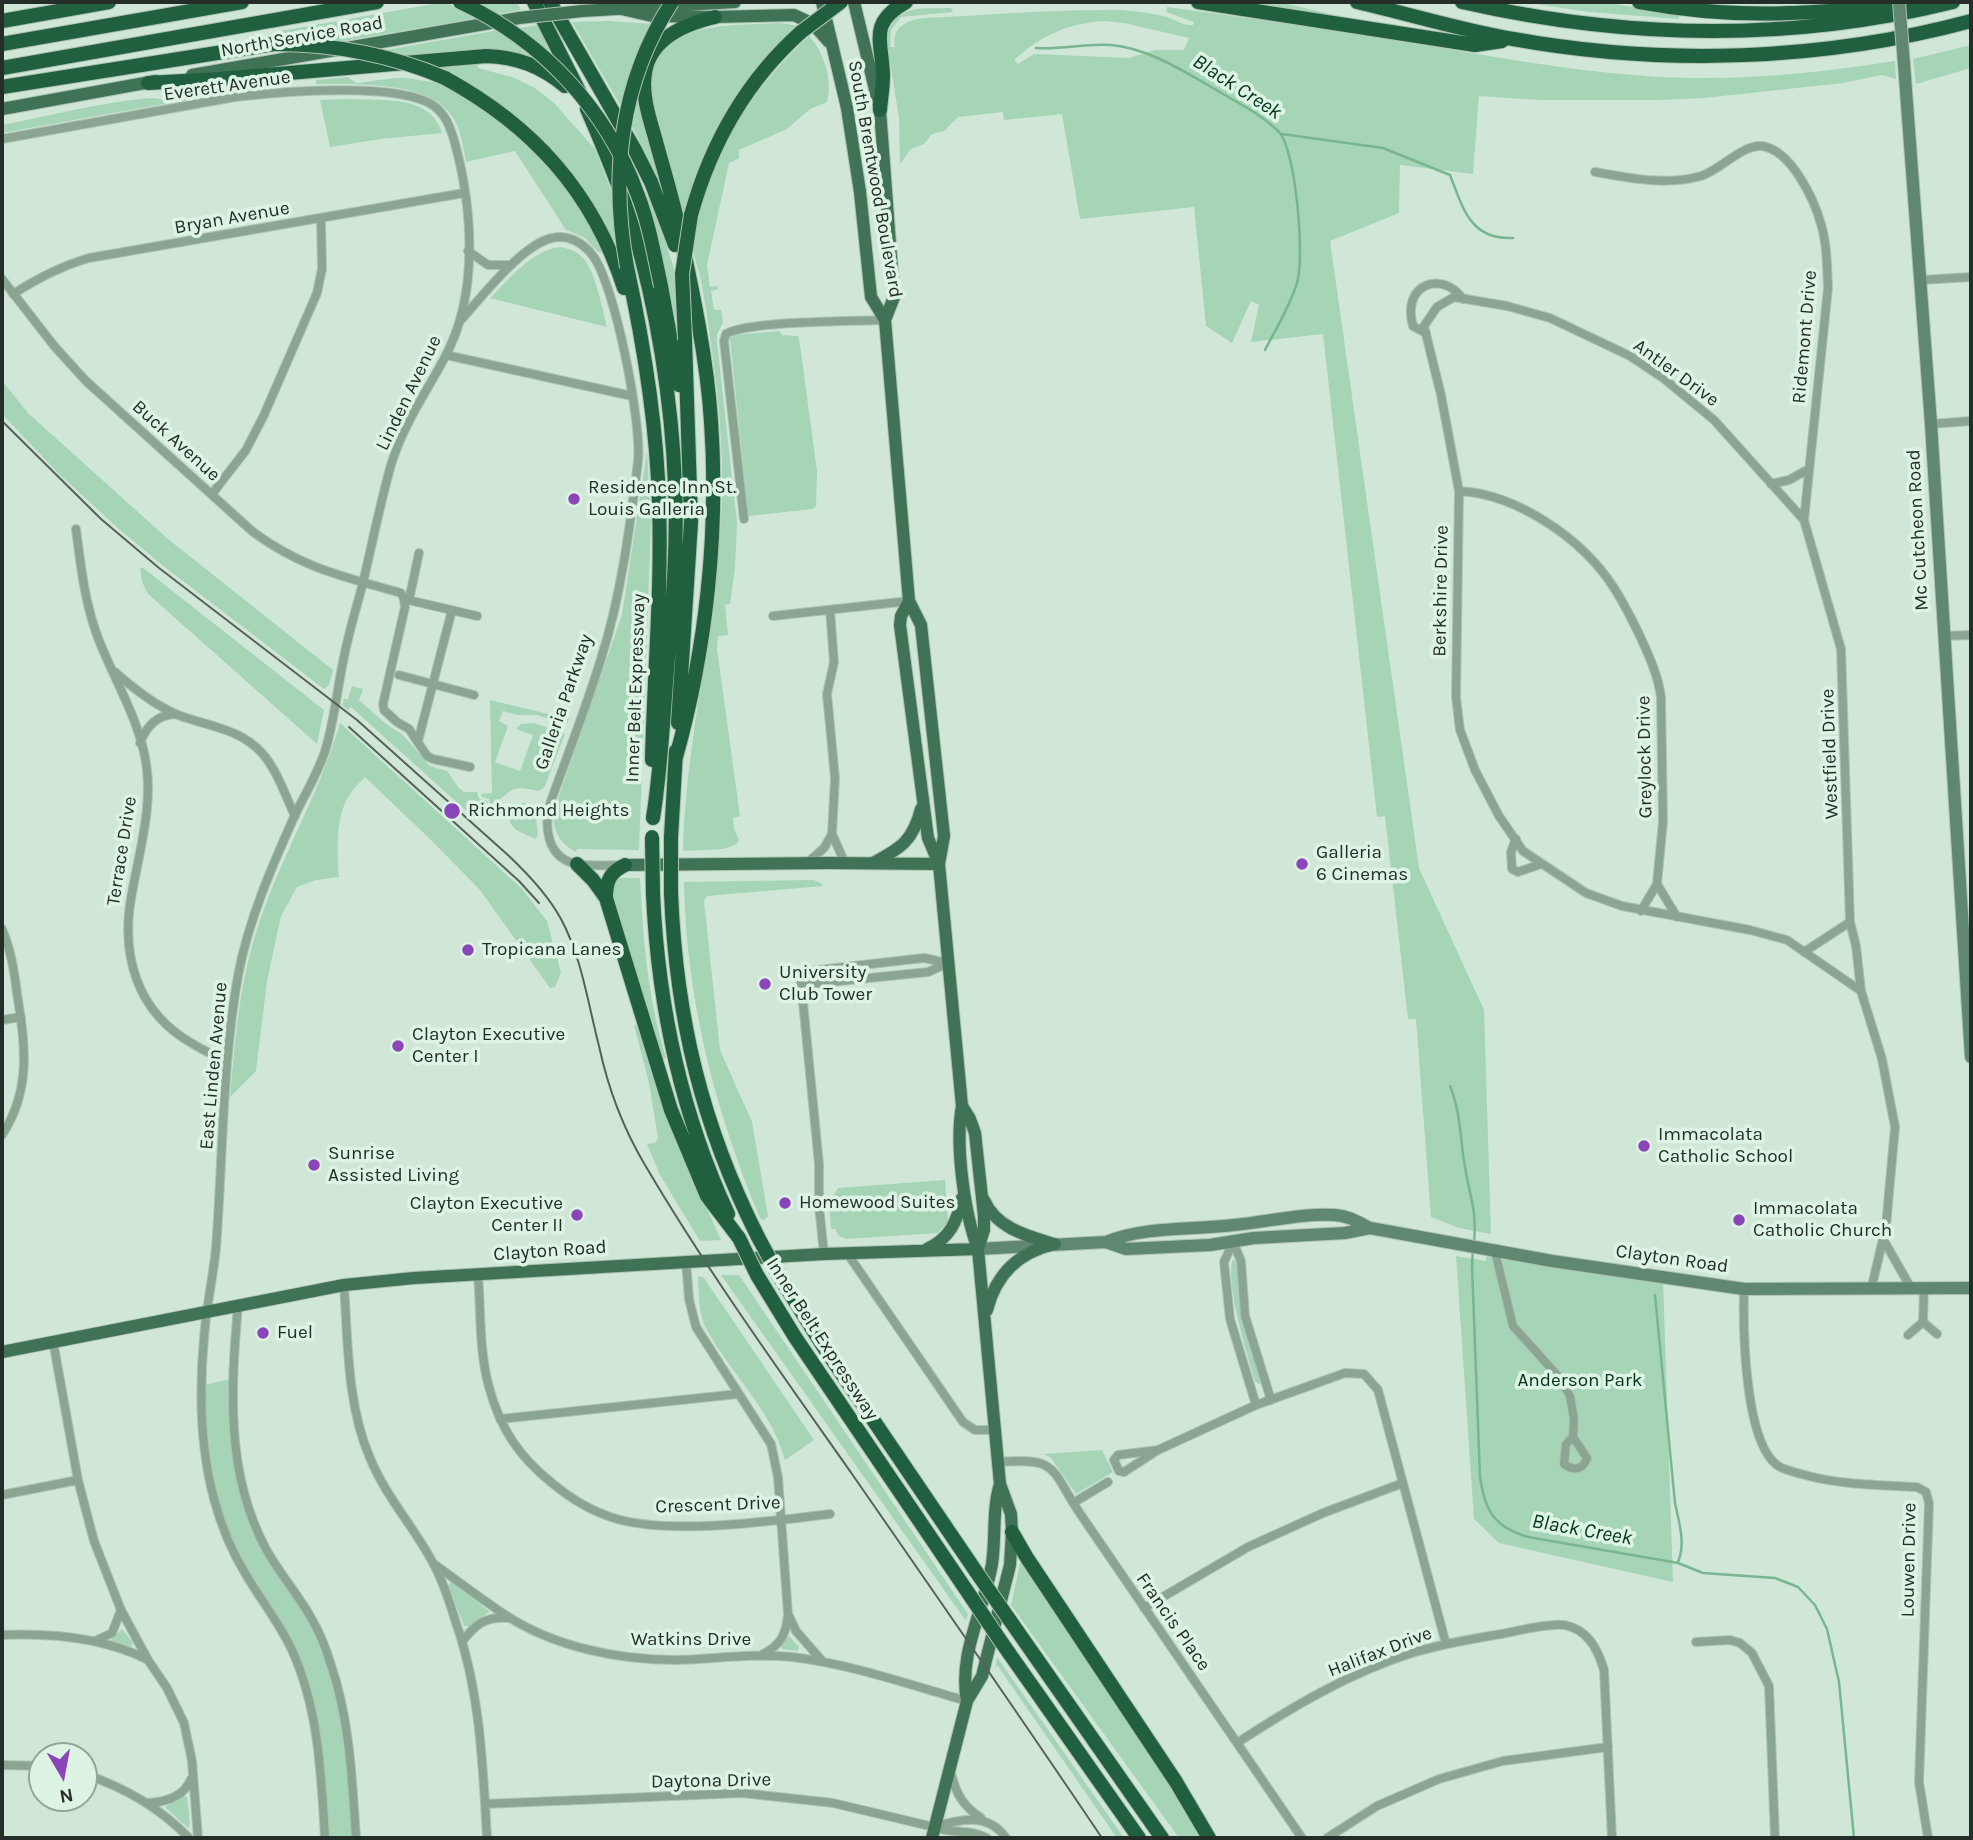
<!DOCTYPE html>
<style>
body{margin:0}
#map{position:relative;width:1973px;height:1840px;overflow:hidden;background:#d0e7d8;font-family:Karla,sans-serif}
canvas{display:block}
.frame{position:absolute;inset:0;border:4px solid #252d28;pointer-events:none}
.north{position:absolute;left:28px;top:1742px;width:70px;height:70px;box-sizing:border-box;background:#ddf4e5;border:2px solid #93a499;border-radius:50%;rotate:170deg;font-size:19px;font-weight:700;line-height:28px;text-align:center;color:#252d28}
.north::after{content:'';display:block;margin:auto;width:24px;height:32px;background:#8a45b9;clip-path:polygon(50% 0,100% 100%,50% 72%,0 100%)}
</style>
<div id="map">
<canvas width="1973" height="1840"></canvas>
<div class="frame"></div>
<div class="north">N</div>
</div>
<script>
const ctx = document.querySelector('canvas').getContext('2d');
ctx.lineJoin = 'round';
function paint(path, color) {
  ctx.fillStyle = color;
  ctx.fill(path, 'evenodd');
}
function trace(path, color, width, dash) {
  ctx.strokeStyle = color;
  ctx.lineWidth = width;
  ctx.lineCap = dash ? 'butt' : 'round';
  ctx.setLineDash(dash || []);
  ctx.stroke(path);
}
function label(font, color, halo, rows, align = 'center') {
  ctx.font = font + ' Karla,sans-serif';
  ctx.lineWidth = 7;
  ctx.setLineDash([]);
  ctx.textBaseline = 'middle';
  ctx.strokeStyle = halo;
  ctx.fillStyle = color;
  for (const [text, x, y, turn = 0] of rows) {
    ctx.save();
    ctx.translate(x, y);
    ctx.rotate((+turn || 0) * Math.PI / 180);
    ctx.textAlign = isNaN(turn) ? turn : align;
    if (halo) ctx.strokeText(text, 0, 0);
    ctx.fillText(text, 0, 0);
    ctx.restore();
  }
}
paint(new Path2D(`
 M445,2L477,18L343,41L276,38L275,32Z
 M475,2H517L521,10L497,14Z
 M1249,2H1279L1351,19Z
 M1523,2H1604L1679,15V19L1589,12Z
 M1167,7C1240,17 1314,27 1388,39C1473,53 1559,70 1646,76C1728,82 1814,74 1895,61L1896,79L1882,75L1843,83L1704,98L1659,100H1541L1479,96L1473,174L1400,165L1399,213L1330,241L1419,868L1484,1010L1491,1234L1459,1228L1431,1217L1416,1019H1408L1385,816L1377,817L1323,334L1251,342L1259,305L1251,301L1232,343L1206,326L1194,207L1080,219L1062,114L1004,120L1003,112L958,117L944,131L932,134L924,144L911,149L900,164L899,118L886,37C897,3 921,9 951,8L953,12L901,17L891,30L890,47H895C891,27 907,20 924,18C989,15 1054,9 1119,10C1135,11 1152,13 1167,17C1176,20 1183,26 1193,25L1194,22L1166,12ZM1105,21L1124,23L1189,38L1184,50H1155L1129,58L1034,54L1018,64L1014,60C1042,35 1068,23 1105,21Z
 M610,21L654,24L622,108L572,22Z
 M781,23L799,26C738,83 706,136 684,217L652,96C643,19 729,26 781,23Z
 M538,25L559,61L518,28Z
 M499,30L539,61L507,51L410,57L386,50Z
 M809,36C824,52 833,81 827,102L810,109L787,129L739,150V158L729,163L707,265L710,287L718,286V289L711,291L714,310H721L723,323L717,334V342L737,523L735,568L730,604L725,605L728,635L718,636L717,649L740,816L733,818L734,829L739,840L737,844L723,849L683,851C686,730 720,613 722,492C723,442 718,394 711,344C708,323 705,302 701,281C699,271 695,261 693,250C692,241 696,228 698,219C713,146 755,86 809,36Z
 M1971,45V68L1916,84L1913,59Z
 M477,64L478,68L512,77L535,88L553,102L595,149L613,196L619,252C581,164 521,109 436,68Z
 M348,77L356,83C373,82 399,75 414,79C424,81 437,82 446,86C494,108 549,159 577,204C587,219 594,235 603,251L599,253L585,238L566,230L515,151L466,162C463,146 461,128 451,115C427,80 354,85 316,84V80Z
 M208,92V96L2,133V125C26,121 150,91 162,100Z
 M639,94L662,188L632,126Z
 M347,99C381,101 431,94 442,133L380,139L330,147L320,100Z
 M628,153L659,222L677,278L679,335L661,251L646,198Z
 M561,247C568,249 575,250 581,256C595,268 602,308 607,327L490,298C511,278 531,250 561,247Z
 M779,331L782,335L798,336L800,345L817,471L816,506L813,509L748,516L730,338L735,335Z
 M2,381L29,414L168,539L333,670L329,685L324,689L166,568L120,530L57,472L2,414Z
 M647,451L651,520L639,850L577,849L576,852C560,844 553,831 553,813L622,615Z
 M142,567L324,710L317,744L148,594L142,582L140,569Z
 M352,686L363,689L359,700L386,724L403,735L430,766L447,771L458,787L464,792H477L479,799L487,800L488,805L472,816L351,707L348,710L342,705L344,699H348Z
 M490,700L569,719L566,724L537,715H517L503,711L499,721L508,726L495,762L520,771L533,735L516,729L521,724L534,723L565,734L544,788L538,791C506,783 513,794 490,805L489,799L482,797L481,794L492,793Z
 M340,723L522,889L547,921L561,973L555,987L550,988L480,890L432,841L365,777C360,782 354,788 350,794C335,816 337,852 339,877L316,880L297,887L281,916L267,981L256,1071L230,1097C235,1042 239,986 256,933C278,861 319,796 340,723Z
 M519,803H525L536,815L538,836L535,839L516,830L510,823V811Z
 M616,878H640C643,940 648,998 666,1058L661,1059L611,893Z
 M813,880L821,883L823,886L707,896L704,901L720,1050L752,1122L768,1216L764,1220L760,1218C715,1111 686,999 684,882Z
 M634,1025H637L669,1124L721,1240L700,1241L660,1175L647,1144L655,1143L658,1138L649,1083Z
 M945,1180L948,1222L938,1233L846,1239L839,1236L835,1229H831L829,1203L838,1188Z
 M1487,1250L1663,1279L1673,1582L1499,1543L1474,1519L1456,1256L1486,1261Z
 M1233,1259L1238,1261L1262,1383L1259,1384L1255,1381C1248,1357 1224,1281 1233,1259Z
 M721,1275H739L968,1614L966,1621Z
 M698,1276L704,1278L814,1440L785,1460C771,1409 731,1374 707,1330C698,1314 699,1294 698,1276Z
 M234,1378L239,1471L265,1547L311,1617L340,1693L356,1838H325L321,1775L302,1675L228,1540L208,1474L201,1386Z
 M1102,1450L1113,1472L1076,1494L1051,1458L1044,1454Z
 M1021,1559L1205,1838H1179L1011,1605Z
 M451,1582L489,1611V1612L470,1626H464L448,1585Z
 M122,1629L133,1643L131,1648L112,1642L111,1639Z
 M789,1636L799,1647L798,1651L782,1649L781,1646Z
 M997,1657L1124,1838H1117L997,1665L995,1670Z
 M183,1796L187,1797L190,1824L188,1828L165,1807Z`), '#a6d4b6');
trace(new Path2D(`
 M1036,48C1061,50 1086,43 1111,45C1146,48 1178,68 1208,85C1232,100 1259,112 1279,132C1296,150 1305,258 1297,283C1290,306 1276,329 1265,350
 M1282,134L1383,148L1450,175C1463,208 1470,240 1513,238
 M1450,1086C1461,1113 1460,1139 1465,1167C1470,1198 1477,1209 1474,1243
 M1473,1249L1472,1266L1480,1477C1485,1511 1494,1527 1528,1537L1678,1563L1703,1573L1775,1578L1798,1587L1815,1605L1827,1629L1839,1682L1854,1838
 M1655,1295L1675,1503C1679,1522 1686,1544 1678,1562`), '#77b68f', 2.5);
const street = new Path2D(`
 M2,139L235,97C279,92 399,81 434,106C446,115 450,127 454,140C473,208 479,294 445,357C426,393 403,425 391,465C380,504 372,544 363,583C356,609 348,635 343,662C337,691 334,722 325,751C318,773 305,794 295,815C272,866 248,921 238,976C222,1066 223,1157 216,1248C213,1278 206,1308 204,1338C199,1392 200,1446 214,1499C221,1525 231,1550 245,1573C260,1599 279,1622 292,1650C319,1710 321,1774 325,1838
 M1595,172C1629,178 1666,186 1701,176C1720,170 1743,144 1762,146C1791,150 1814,199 1821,224C1827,244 1827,266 1828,288L1804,520L1841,649L1850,922L1856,946L1861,991
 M468,251L488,265H511
 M2,279L55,347L86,381L253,532C304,569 342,576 401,593L404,599L405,607L383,704L384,710L397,722L409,729L427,756L433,759L470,767
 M1921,280L1971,277
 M13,294C38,278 61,266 89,258L464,193
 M462,319C482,296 523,244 552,238C568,234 584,243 593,256C615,285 642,424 638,461C630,527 621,596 601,659C586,708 567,756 550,804C544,826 547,856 573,863C588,867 607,865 623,865
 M1426,333L1413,326C1401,285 1441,269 1463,299
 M446,355L632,396
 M1931,424L1971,421
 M1771,484L1789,480L1809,469
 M1459,491C1517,494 1583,539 1614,588C1624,603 1632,620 1640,636C1649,656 1658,675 1661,697L1663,821L1657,884L1641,911
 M212,494L246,450L264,415L317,293L322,269L321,219
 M744,519L724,341L726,334C748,321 853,321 885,320
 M1804,520L1714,420L1663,378L1630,356L1550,318L1507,306L1454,297L1437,307L1424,326L1441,395L1459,491L1456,697L1460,730L1475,770L1499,816L1523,851L1586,893L1622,906L1750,930L1787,940L1861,991L1882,1059L1895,1127L1886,1226L1871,1290
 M76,529C81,568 85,606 100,643C115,680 137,717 145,757C154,803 140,848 132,893C120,954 136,1012 193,1044C204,1051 215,1055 226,1061
 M404,599L477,616
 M409,600L419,553
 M830,610L834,662L827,694L835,778L832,834L845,863
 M773,616L909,601
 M1943,636L1971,635
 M115,672C134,689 154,705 178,715C207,726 239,728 262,753C277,770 285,795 295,816
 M399,675L474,695
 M418,741L452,610
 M140,743C146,727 156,715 175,714
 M1516,839L1511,852L1512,869L1518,872L1541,864
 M807,863L824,848L832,834
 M1657,884L1677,917
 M2,929C11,950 14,970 17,993C25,1044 32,1089 2,1135
 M1804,952L1850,922
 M801,985L928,972L948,963
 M2,1020L21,1017
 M1883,1239L1911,1288
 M1233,1242L1224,1262L1230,1319L1256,1405
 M1233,1242L1241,1261L1245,1316L1271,1400
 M1495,1252L1513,1326L1558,1376L1570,1396L1574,1419L1573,1437L1587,1458C1583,1470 1573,1471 1564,1464L1566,1444L1573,1437
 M847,1253L963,1422L975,1430H995
 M824,1254L819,1206V1164L800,972L924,958L948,963
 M686,1262L689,1299L696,1327L771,1444L778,1477L788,1614L796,1631L823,1662
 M478,1275C481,1312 479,1351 489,1387C500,1428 519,1457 552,1483C571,1499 593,1512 617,1519C675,1535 770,1521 830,1514
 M344,1285C348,1343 347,1405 370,1458C386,1497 414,1527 433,1563C443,1581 450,1603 456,1623C480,1691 483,1767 487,1838
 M1744,1289C1743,1327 1744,1447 1780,1467C1786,1470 1794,1472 1801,1474C1839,1485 1878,1485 1917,1487L1926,1492L1929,1503L1919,1782L1928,1838
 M238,1305C231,1388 225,1473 266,1549C279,1573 297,1593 310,1616C319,1631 326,1648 331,1665C350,1721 352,1780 356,1838
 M1923,1322L1937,1334
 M1908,1335L1923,1322L1924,1288
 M53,1341L78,1480L94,1541L121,1610L148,1660L167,1688L184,1723L192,1761L198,1838
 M500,1419L738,1394
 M1158,1450L1124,1472L1119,1471L1114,1460L1118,1455L1158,1450L1256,1405L1345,1373L1364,1374L1378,1390L1446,1644
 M998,1462C1058,1458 1049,1466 1079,1512L1302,1838
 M2,1495L78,1480
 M1073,1503L1108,1482
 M434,1564C458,1581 482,1600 507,1616C555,1647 619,1660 675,1660C714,1659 753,1653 792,1657C851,1664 910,1685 967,1701
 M1144,1608L1248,1547L1323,1513L1403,1483
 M2,1635C51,1633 103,1637 148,1660
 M95,1641L112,1633L121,1610
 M462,1642C475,1624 486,1616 509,1618
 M1696,1642L1730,1640L1740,1643L1752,1653L1769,1686L1775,1838
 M763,1654C781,1645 786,1634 788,1615
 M1237,1743C1292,1707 1349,1673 1412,1653C1441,1644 1471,1639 1501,1634C1518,1631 1547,1623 1564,1625C1588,1629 1598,1650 1604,1670L1612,1838
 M2,1765L42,1766
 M951,1773C956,1794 963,1806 981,1818
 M84,1774C124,1787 160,1808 189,1838
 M148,1803C166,1802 184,1797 191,1779
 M485,1804L742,1793L833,1803L934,1827C952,1834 970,1829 987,1838
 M934,1827C960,1819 988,1812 1006,1838
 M1327,1838L1377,1806L1439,1779L1503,1761L1608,1747`);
const secondary = new Path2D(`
 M1904,64L1931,424L1971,1057
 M1106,1242L1126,1249L1210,1245L1254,1238L1345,1233L1370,1228L1552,1261L1744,1289L1971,1288
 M978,1249L1106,1242C1145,1226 1192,1230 1234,1225C1267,1222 1301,1213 1335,1215C1349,1216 1358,1222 1370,1228`);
const primary = new Path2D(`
 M822,2L847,108L860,192L871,297L885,320L909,601L921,625L944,836L939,864L962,1106C955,1144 964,1212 978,1249L1000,1484L1011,1514L1012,1532L1010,1565L982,1676L967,1701L932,1838
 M854,2L880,110L894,297L885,320
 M617,8L652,16L715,17L794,15L813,24L829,42
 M582,11L735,2
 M192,75L519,18
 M2,109L156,81
 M909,601L901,616L900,625L928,838L939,864
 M873,863C901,848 913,841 921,809
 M625,865L829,863L939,864
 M962,1106L970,1119L975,1133L984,1216V1230L978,1249
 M984,1200C996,1228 1027,1236 1054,1244
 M927,1249C950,1238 957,1222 962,1198
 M987,1310C996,1274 1019,1252 1055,1244
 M2,1352L344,1285L414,1278L824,1254L978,1249
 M967,1701C958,1654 984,1610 992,1564C996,1537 992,1510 1000,1484`);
const highway = new Path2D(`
 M534,2L579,91
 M550,2L635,150L651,182L675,245
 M1198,2L1475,45L1502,41
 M1357,2C1409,14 1460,30 1513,39C1663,66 1823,61 1971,21
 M1462,2C1625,39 1791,42 1953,2
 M1639,2C1688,11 1739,15 1789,13C1829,12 1868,7 1907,5
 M2,21L109,2
 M2,44L242,2
 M2,68L377,2
 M445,78C533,126 593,192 624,288
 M148,83L219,79L486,56C517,57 541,66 565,86
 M2,87L274,44
 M587,109C604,148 620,187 633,228C657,307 672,402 675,485C678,547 672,609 667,670C663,720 661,769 653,818
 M880,110C881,98 883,87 883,75C882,41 868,23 906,2
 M691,215C711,143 745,82 801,32
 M627,267C644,345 657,425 659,504C662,590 654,675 652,760
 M661,286L679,385
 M678,723L691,522L685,340
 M676,757C706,650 719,532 711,421C707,359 693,293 680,233C674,203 665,174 657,145C651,122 641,97 645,73C650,38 685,24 715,17
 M671,837L676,751
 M577,864L593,880L606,898L671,1110L707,1196L739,1238
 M671,893C676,1018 702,1126 758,1237
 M653,894C658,1004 681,1113 728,1214
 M606,898C606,881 610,872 625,865
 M778,1274L821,1343L977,1573
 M757,1275L795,1337L971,1597
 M1012,1532L1027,1558L1176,1782L1209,1838
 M1009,1619L1162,1838
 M1002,1643L1139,1838`);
trace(street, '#aec2b5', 10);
trace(secondary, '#aec2b5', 14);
trace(primary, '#aec2b5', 14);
trace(highway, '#aec2b5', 16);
trace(street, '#8ba593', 8);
trace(secondary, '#60876f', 12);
trace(primary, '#407255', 12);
trace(highway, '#21603e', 14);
trace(new Path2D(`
 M2,421L101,519L159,568L357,720L509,856C529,875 548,895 561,919C582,958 588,1004 599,1046C608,1088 623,1128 645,1165C708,1272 781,1373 852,1474C936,1595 1020,1716 1102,1838
 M349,727L519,881L539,903`), '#556159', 2);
const secondaryBridge = new Path2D(`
 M1899,2L1904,64`);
const primaryBridge = new Path2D(`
 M519,18L582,11`);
const highwayBridge = new Path2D(`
 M460,2C541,40 606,108 637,193C649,223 654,254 661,286
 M801,32L841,2
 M274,44C334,44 389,54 445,78
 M627,267C610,175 620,82 672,2
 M685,340L682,274L691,215
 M652,837L653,894
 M671,893V837
 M758,1237L778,1274
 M739,1238L757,1275
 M977,1573L1009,1619
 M971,1597L1002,1643`);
trace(secondaryBridge, '#aec2b5', 14, []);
trace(primaryBridge, '#aec2b5', 14, []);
trace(highwayBridge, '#aec2b5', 16, []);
trace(secondaryBridge, '#60876f', 12);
trace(primaryBridge, '#407255', 12);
trace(highwayBridge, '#21603e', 14);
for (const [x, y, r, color] of [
 [574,499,7,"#8a45b9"],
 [452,811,9,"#8a45b9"],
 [1302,864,7,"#8a45b9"],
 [468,950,7,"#8a45b9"],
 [765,984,7,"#8a45b9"],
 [398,1046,7,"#8a45b9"],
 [1644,1146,7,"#8a45b9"],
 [314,1165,7,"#8a45b9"],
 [785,1203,7,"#8a45b9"],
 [577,1215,7,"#8a45b9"],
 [1739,1220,7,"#8a45b9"],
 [263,1333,7,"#8a45b9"]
]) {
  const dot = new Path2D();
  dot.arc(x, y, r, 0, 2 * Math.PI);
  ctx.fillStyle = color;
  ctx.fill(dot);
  trace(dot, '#ddf4e5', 2.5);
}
label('19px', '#252d28', '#ddf4e5', [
 ["North Service Road",302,37,-10],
 ["Everett Avenue",227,86,-8],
 ["South Brentwood Boulevard",875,179,80],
 ["Bryan Avenue",232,218,-10],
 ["Ridemont Drive",1805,337,-85],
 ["Antler Drive",1676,373,36],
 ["Linden Avenue",409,393,-64],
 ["Buck Avenue",176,441,42],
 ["Mc Cutcheon Road",1918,530,-93],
 ["Berkshire Drive",1441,591,-89],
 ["Inner Belt Expressway",636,688,-88],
 ["Galleria Parkway",564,702,-71],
 ["Westfield Drive",1830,754,-92],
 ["Greylock Drive",1645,757,-91],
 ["Terrace Drive",122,851,-81],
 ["East Linden Avenue",214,1066,-85],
 ["Clayton Road",550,1251,-4],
 ["Clayton Road",1672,1259,8],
 ["Inner Belt Expressway",822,1339,57],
 ["Crescent Drive",718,1505,-2],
 ["Louwen Drive",1909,1560,-89],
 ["Francis Place",1173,1622,55],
 ["Watkins Drive",691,1640],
 ["Halifax Drive",1380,1652,-21],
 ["Daytona Drive",711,1781,-1]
]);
label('19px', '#252d28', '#ddf4e5', [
 ["Residence Inn St.",588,488],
 ["Louis Galleria",588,510],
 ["Richmond Heights",468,811],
 ["Galleria",1316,853],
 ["6 Cinemas",1316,875],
 ["Tropicana Lanes",482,950],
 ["University",779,973],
 ["Club Tower",779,995],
 ["Clayton Executive",412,1035],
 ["Center I",412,1057],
 ["Immacolata",1658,1135],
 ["Catholic School",1658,1157],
 ["Sunrise",328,1154],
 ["Assisted Living",328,1176],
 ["Homewood Suites",799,1203],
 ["Clayton Executive",563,1204,"right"],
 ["Center II",563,1226,"right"],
 ["Immacolata",1753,1209],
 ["Catholic Church",1753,1231],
 ["Fuel",277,1333]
], 'left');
label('19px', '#01351c', '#ddf4e5', [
 ["Anderson Park",1580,1381]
]);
label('italic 21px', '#02371e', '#ddf4e5', [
 ["Black Creek",1237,87,33],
 ["Black Creek",1582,1530,10]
]);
</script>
